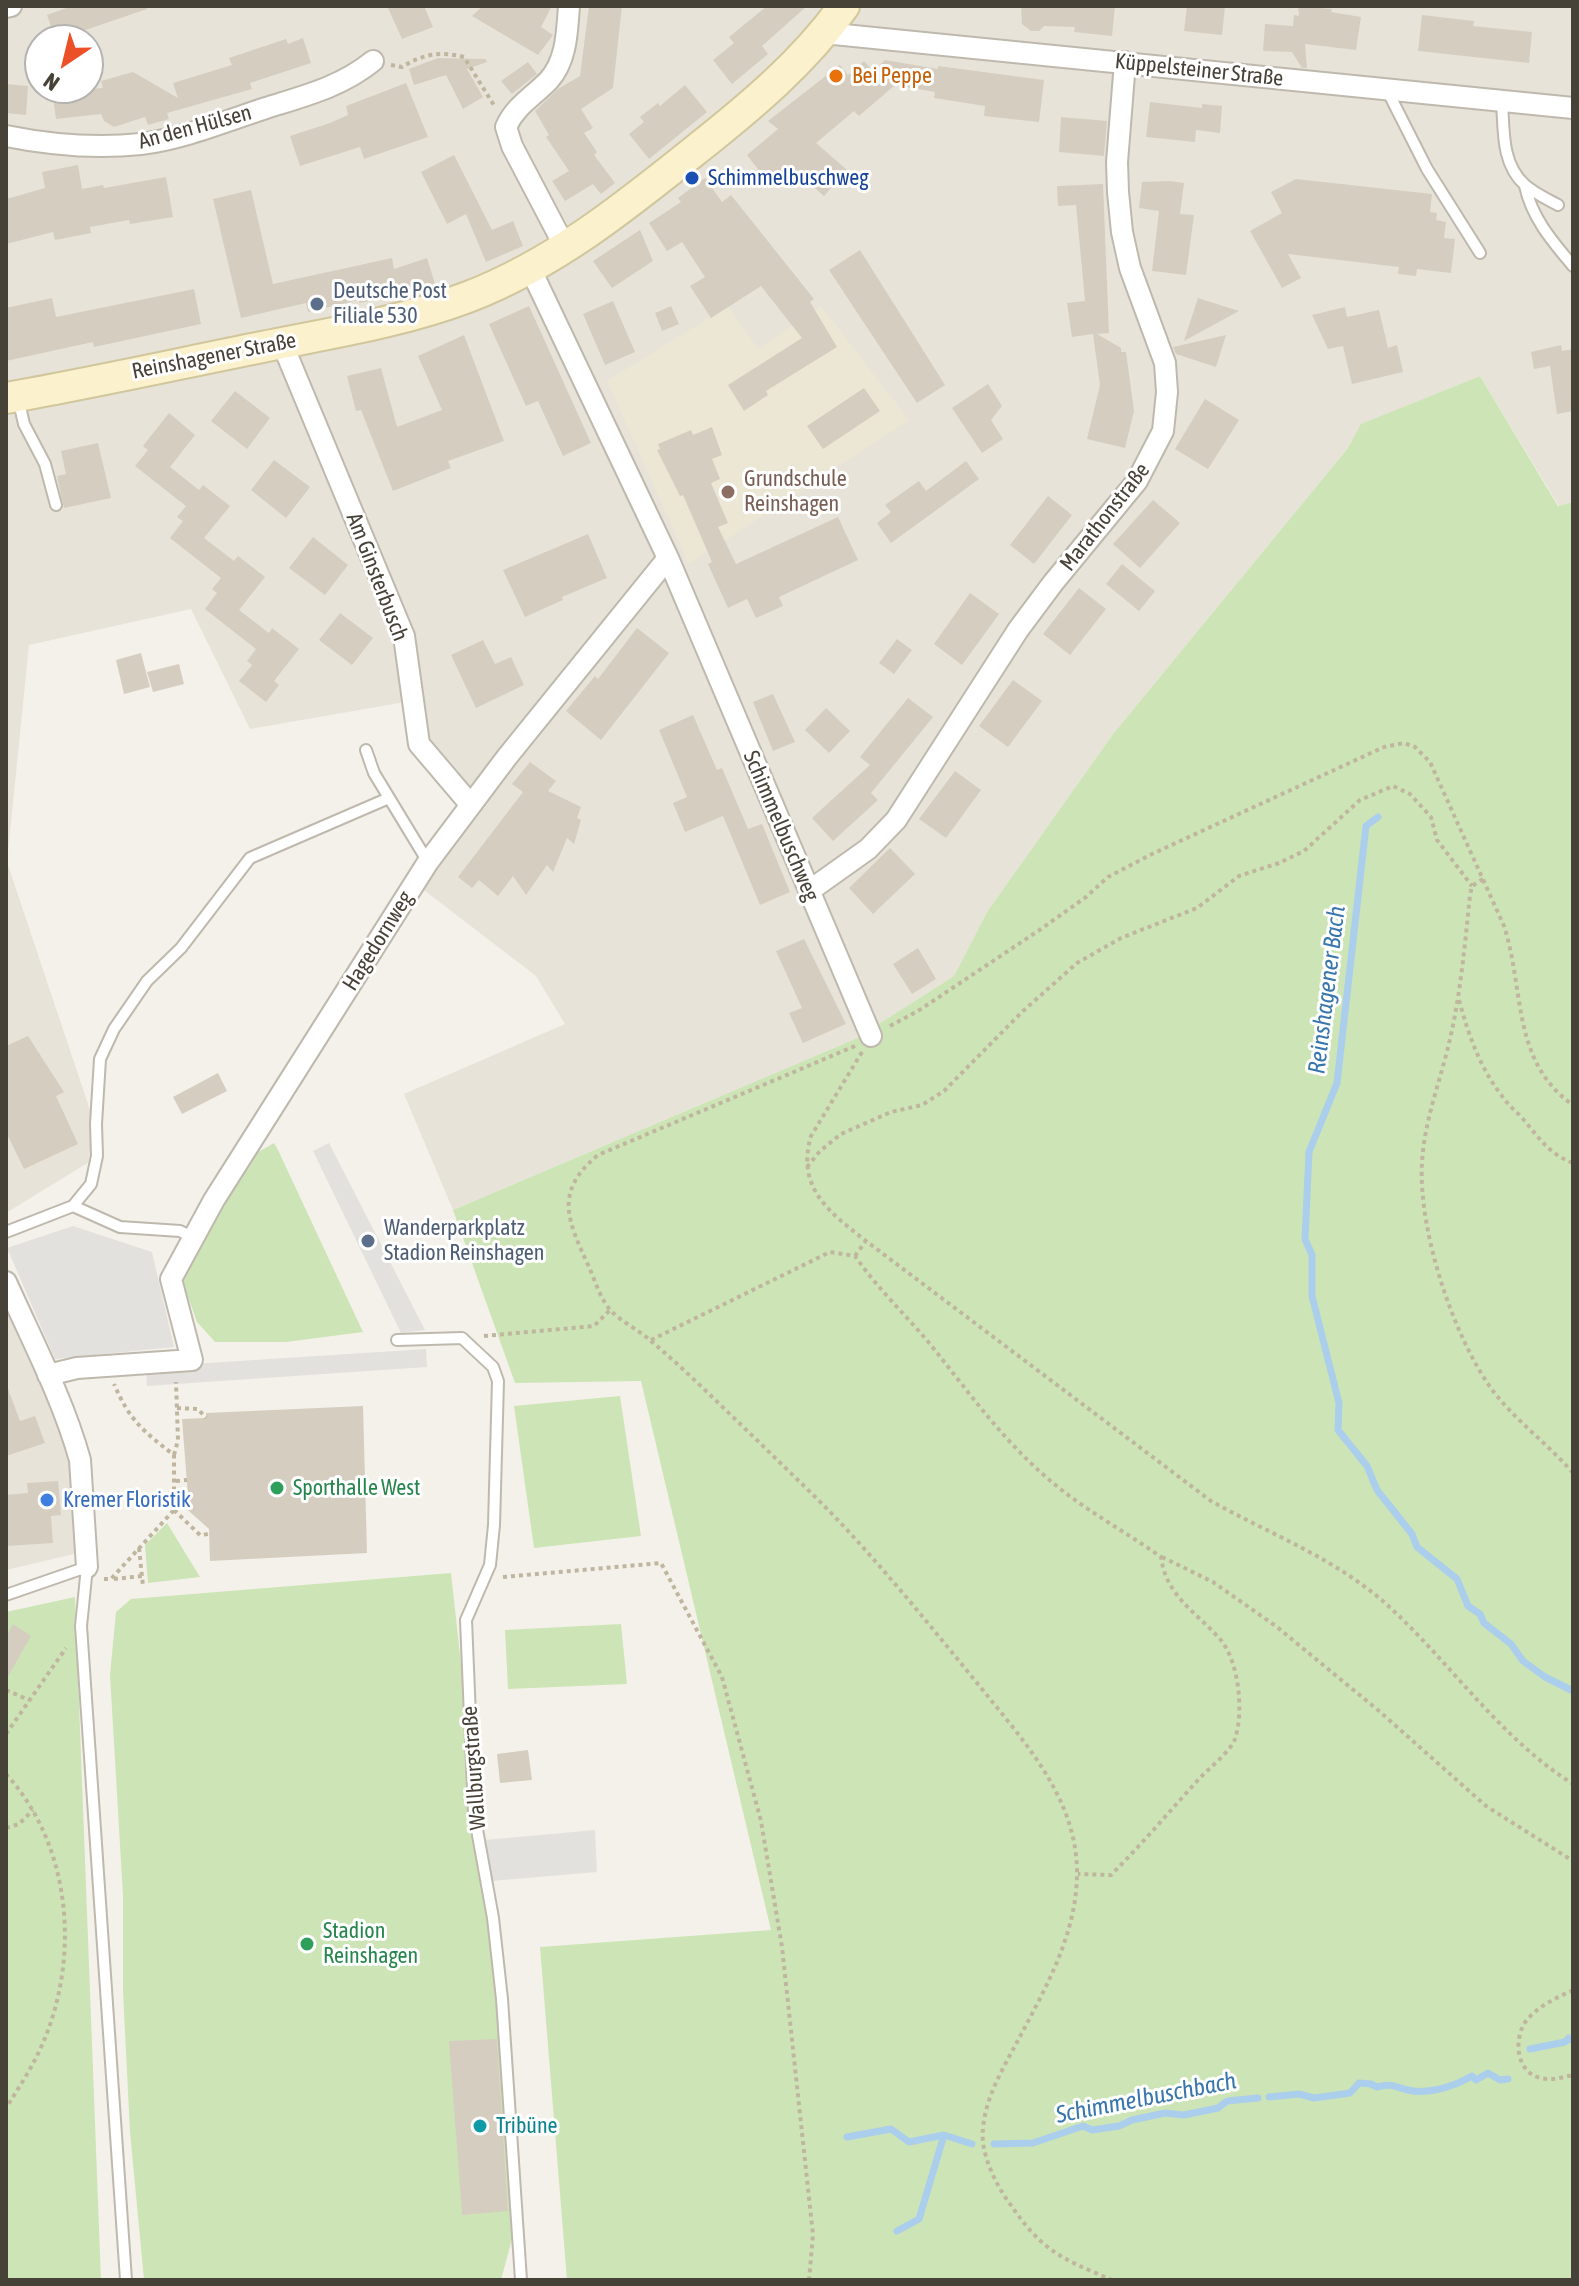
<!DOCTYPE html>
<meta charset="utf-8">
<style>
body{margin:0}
#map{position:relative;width:1579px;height:2286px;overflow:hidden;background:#f4f1ea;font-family:"Asap Condensed",sans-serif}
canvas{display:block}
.frame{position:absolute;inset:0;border:8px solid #474238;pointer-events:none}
.north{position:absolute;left:24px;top:24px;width:80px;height:80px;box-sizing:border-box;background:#fff;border:2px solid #b5b3af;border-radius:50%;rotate:215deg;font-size:22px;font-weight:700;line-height:32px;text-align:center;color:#474238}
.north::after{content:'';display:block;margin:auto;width:28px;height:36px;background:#ec5029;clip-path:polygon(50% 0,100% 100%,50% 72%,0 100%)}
</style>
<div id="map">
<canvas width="1579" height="2286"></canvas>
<div class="frame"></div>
<div class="north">N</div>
</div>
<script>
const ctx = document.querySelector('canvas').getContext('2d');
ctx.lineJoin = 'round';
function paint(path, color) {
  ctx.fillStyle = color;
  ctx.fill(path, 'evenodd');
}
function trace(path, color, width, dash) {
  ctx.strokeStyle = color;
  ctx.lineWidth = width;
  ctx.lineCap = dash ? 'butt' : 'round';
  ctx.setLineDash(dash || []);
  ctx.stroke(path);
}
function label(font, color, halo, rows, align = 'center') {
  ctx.font = font + ' "Asap Condensed",sans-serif';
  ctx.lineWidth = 6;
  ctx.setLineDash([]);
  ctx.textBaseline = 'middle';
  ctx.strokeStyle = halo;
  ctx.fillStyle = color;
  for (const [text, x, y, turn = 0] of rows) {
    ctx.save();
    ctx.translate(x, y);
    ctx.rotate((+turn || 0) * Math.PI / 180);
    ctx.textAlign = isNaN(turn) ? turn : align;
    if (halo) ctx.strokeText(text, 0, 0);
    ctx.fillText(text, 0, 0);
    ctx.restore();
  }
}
paint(new Path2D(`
 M6,6H1573V502L1559,506L1480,376L1362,424L1348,448L1113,734L987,912L954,976L855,1039L453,1210L404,1094L565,1024L536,976L416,884L469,804L418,742L411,701L250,729L191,609L29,645L7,862L93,1119L89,1162L6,1213ZM40,40H88V88H40Z
 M6,1264L84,1448L91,1550L6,1570Z`), '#e7e3d8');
paint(new Path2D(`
 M728,306L758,349L821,306L909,420L689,564L607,381Z`), '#ece7d5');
paint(new Path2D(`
 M1480,376L1558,506L1573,502V2280H567L540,1947L771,1930L641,1381L515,1383L453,1210L855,1039L954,976L987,912L1113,734L1348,448L1361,424Z
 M274,1143L278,1150L363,1332L286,1342H215L197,1322L181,1277L255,1154Z
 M620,1396L641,1536L534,1548L514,1406Z
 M167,1523L200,1577L148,1583L145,1545Z
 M451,1573L499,2010L513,2235L501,2280H144L130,2132L123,1992V1896L110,1675L116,1612L131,1599Z
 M75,1597L101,2280H6V1612Z
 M621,1624L627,1684L508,1689L505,1630Z`), '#cde5b6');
paint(new Path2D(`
 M329,1143L425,1330L401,1333L313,1151Z
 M73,1226L152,1252L174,1347L55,1359L7,1248Z
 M426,1349L427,1367L147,1386L146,1367Z
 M595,1830L597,1872L492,1881L485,1840Z`), '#e3e1de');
trace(new Path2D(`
 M1378,817L1366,826L1337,1083L1309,1152L1305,1239L1312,1255V1296L1339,1403L1338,1430L1367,1466L1377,1490L1412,1534L1417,1547L1457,1579L1468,1606L1480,1614L1484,1623L1511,1644L1523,1661L1545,1677L1573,1691
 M1530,2049L1565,2042L1569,2038L1573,2041
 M1269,2097L1299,2094L1314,2098L1350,2093L1359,2083L1371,2084L1377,2087C1393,2083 1394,2087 1408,2090C1428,2095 1455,2086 1472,2076L1476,2080L1488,2073L1500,2080L1508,2079
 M847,2137L891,2129L909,2142L944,2135L972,2144
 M994,2144L1033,2143L1083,2126L1092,2130L1119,2126L1132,2120L1165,2113L1184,2115L1218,2108L1227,2101L1258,2098
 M897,2231L919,2219L944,2135`), '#abceec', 7);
paint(new Path2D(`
 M72,6H146L147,9L56,40L47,15Z
 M387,6H424L433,27L402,39Z
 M483,6H552L541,27L553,35L538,55L472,16Z
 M589,6H622L613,88L581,109L593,128L584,133L597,152L594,155L615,183L601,194L593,184L565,201L552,181L569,171L546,137L549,135L535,111L558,89L580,76Z
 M767,6H807L762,46L768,54L732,84L713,60L734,43L729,37Z
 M1021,6H1115L1112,36L1074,32L1075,27L1044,26L1039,31H1031L1022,24Z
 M1187,6H1225L1222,35L1184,31Z
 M1298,6L1332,9L1331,12L1361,17L1356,50L1305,44L1307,68H1302L1292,52L1263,51L1265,24L1293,26L1294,15L1299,16Z
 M1422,15L1474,21L1473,26L1532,32L1529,63L1418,51Z
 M303,38L311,63L250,83L252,89L167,113L169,119L148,125L145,117L114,127L104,121L101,114L56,119L52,91L103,88L101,81L133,72L178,98L173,83L232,65L229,58L286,39L288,44Z
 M438,58L486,59L487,62L467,69L483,97L463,109L446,75L414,85L409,69Z
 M885,60L938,69V66L1044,80L1039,122L984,116L985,106L934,98L935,92L895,85L859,116L854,111L816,143L847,170L824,196L789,165L768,182L747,155L778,129L768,121L840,65L848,75L864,61L873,71Z
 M528,62L537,74L512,94L501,81Z
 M406,83L428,137L364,159L360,147L300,166L290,136L330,123L348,115L346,106Z
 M6,84L28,86L26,115L6,113Z
 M685,85L707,112L649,159L629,134L644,122L640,117L658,103L660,106Z
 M1150,102L1202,108V104L1222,106L1220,133L1196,130L1195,142L1146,137Z
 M1061,117L1107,121L1104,156L1059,152Z
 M454,155L492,230L513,221L523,246L486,262L466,214L447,224L421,172Z
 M78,165L82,189L103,185L104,188L166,177L173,217L130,224L129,220L90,227L91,233L55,240L53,232L6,244V199L45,188L42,172Z
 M705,178L722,202L731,195L814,299L810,302L837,347L766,391L768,395L744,411L728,385L802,338L761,286L711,318L690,286L705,277L682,242L667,251L649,223L681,202L678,198Z
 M1296,179L1432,194L1430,212L1437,213L1436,220L1446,222L1444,238L1455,239L1451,273L1417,269L1416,276L1398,274L1399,267L1288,254L1301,278L1282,288L1250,231L1282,213L1271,192Z
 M1169,181L1184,183L1180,214L1194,215L1186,275L1152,271L1159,211L1139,208L1142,182Z
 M1103,184L1109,333L1097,334L1121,348V352H1126L1134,411L1125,448L1087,439L1100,385L1093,334L1072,337L1067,303L1085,301L1076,205L1058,206L1057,186Z
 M251,190L273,284L392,258L394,269L427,258L435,284L398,296L359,303V300L308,312L306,303L241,318L213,199Z
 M640,230L653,261L612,288L593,261Z
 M860,250L945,385L917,403L829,270Z
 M194,289L201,324L94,347L93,342L6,361V308L52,298L56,317Z
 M1198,298L1239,311L1184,341L1194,310Z
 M613,301L635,352L605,365L583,314Z
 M529,306L591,443L563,456L538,401L526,406L489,324Z
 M671,306L679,324L662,331L655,313Z
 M1345,307L1347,317L1379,310L1388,348L1397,345L1403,372L1352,384L1343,346L1328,349L1312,315Z
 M464,335L504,441L448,461L451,468L393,491L361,410L356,411L347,376L381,368L397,427L442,410L418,356Z
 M1226,335L1216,367L1176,354L1173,347Z
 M1561,345L1562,351L1573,349V411L1557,414L1550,366L1534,369L1531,352Z
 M988,384L1002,406L991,420L1003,439L982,453L952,408Z
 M864,388L880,411L823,449L807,426Z
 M235,391L270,418L247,449L211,421Z
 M1205,399L1239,420L1208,469L1175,449Z
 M169,413L195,435L170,467L199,490L203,485L230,506L204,538L234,561L238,556L265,577L239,610L269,633L272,628L299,649L274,681L279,685L266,702L239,681L252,665L247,661L256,649L205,609L217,593L212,589L221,578L170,538L183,521L177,517L186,506L135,466L148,450L143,446Z
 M712,427L722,455L712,459L720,479L711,483L728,523L718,527L736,564L838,517L858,560L779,597L783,606L756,618L747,599L728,608L708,564L712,562L683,495L680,496L657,450L660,449L658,444L691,430L693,435Z
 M98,443L111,498L64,508L57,476L66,474L61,451Z
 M274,460L310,487L286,518L251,490Z
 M966,461L979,479L891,543L877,523L891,512L885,505L919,481L926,491Z
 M1048,496L1072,515L1034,564L1010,545Z
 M1153,500L1180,523L1140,568L1113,544Z
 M588,534L607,578L562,597L563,600L525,617L503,570Z
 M313,537L348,565L325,595L289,568Z
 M1122,564L1155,591L1139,611L1106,584Z
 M1079,588L1106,609L1070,655L1043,634Z
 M970,593L999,614L962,665L934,644Z
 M340,613L373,638L352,665L319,640Z
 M637,628L669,653L601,740L566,711L595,676L598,679Z
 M897,639L912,650L894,674L879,663Z
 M483,640L495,664L511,657L524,685L476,708L451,655Z
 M141,653L150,687L124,694L116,660Z
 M179,664L184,684L153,692L147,672Z
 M1013,680L1042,701L1008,747L979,726Z
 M773,694L795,742L773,751L753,702Z
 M908,698L933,717L871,793L878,800L833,841L812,818L870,765L860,757Z
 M826,708L850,731L829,753L805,730Z
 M693,715L717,770L722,768L748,829L762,824L790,892L760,905L723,816L685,832L673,803L687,797L659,730Z
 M530,762L556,781L548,791L581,807L577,818L581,820L574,844L567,838L553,872L547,865L526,895L513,876L498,896L479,880L472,888L458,877L523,792L512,784Z
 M955,771L981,790L946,838L919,819Z
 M890,848L915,874L873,914L849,888Z
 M804,939L846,1024L803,1043L789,1013L802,1008L776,951Z
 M918,948L936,979L912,994L893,964Z
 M28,1036L64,1092L56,1096L78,1144L24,1169L6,1132V1046Z
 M218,1073L227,1091L182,1114L173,1097Z
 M6,1389H8L20,1421L35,1416L45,1443L6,1456Z
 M363,1406L367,1553L210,1561L209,1529L181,1504L188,1496L182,1419L206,1418V1413Z
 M58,1481L61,1515L51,1516L53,1543L6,1546V1495L28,1493L27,1483Z
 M13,1624L31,1636L6,1680V1636Z
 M528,1750L532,1780L500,1783L497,1754Z
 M497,2039L508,2211L462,2215L449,2041Z`), '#d5cec0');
const service = new Path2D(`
 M1387,90L1427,169L1480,253
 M1502,101C1504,129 1501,164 1525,185C1534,193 1547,199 1558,205
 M1525,186C1532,218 1552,241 1573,266
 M18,398L24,424L45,464L56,505
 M366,750L374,773L428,862
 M73,1206L120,1227L180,1231L192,1237
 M6,1232L73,1206L91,1184L97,1156L96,1124L100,1059L114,1029L147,981L181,948L250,858L389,798
 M397,1340L462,1338L493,1367L498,1381L494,1525L490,1565L466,1620L474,1813L493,1918L502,1999L521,2280
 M6,1595L87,1567L81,1626L126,2280`);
const minor = new Path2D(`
 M6,7L11,6
 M824,33L1573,108
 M6,136C51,145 95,149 141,144C183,139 226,121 266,108C304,96 341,87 373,61
 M565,247L512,146L506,127C515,106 534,96 549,80C567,60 567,31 569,6
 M530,268L668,558L871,1036
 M282,343L404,636L419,744L470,804
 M809,891L868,849L896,820L1018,630L1053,583L1137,481L1163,431L1167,392L1165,363L1130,268L1122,232L1118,192L1117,162L1125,62
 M6,1282C32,1340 63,1399 80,1460L87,1567
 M48,1375L77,1368L192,1360L171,1279L214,1200L428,862L507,757L668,558`);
const secondary = new Path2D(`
 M6,398C92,383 177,364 262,347C331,333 402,322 468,297C554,264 626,206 697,149C750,107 804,62 844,6`);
trace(service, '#bfb9ad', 14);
trace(minor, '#bfb9ad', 24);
trace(secondary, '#d1c69c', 34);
trace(new Path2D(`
 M391,65L402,67C423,54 440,51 464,57L495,107
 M1483,879L1472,886L1470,895C1465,943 1461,991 1450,1039C1441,1079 1424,1121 1422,1163C1418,1229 1453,1337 1493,1391C1516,1421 1548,1444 1573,1473
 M1459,1000C1469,1036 1479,1066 1502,1096C1508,1105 1516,1111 1523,1119C1539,1138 1549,1154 1573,1163
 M890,1026L918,1011L1041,929L1086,897L1108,877L1152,854L1384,747L1404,743L1415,747L1430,762L1504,926C1525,991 1511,1061 1573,1105
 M855,1046L598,1155C553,1192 568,1221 589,1267C595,1281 601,1300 611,1311C622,1322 639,1330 651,1341C688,1372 723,1408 759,1442C784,1467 810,1491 835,1517C888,1573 937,1634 986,1694C1028,1746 1077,1801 1077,1873C1077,1935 1044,1991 1016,2044C1002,2070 985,2099 983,2129C980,2152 995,2183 1008,2201C1042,2251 1058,2257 1112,2280
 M862,1052L811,1136C796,1188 829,1212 866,1241L1211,1501C1270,1534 1332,1557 1384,1602C1449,1660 1498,1737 1573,1784
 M807,1167L820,1151L841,1134L891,1112L922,1105L944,1091L1023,1011L1077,963L1121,938L1197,908L1239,876L1279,863L1304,851L1360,800L1393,786L1410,794L1431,817L1437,840L1472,886
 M855,1256L865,1242
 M484,1336L594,1326L610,1310
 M651,1340L830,1252L855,1256C877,1288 905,1314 930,1344C967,1390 1001,1438 1046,1477C1081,1508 1123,1530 1161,1557C1166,1596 1196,1612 1220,1639C1239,1661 1244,1712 1235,1739C1231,1751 1207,1770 1198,1780C1169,1812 1141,1845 1111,1875L1078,1874
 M177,1408L198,1409L206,1418
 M174,1455L178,1440L176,1382
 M176,1481L187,1480
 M174,1510L200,1535L209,1534
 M139,1548L143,1586
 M1162,1557L1213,1582L1277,1627L1379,1711L1486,1806L1573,1861
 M503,1577L661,1563L722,1677L761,1821L782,1947L813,2235L809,2280
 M104,1579H111L174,1510V1455C143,1431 130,1421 114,1384
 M114,1579L142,1576
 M6,1690L29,1700
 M6,1734L66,1648
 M6,1774C70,1844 80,1952 45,2038C35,2063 20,2086 6,2108
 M6,1828L19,1824L33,1810
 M1573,1990C1556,1998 1538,2006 1526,2021C1513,2039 1516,2073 1541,2078C1552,2081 1563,2077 1573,2075`), '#c0b69f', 4, [4, 4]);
trace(service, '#fff', 10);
trace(minor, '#fff', 20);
trace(secondary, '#fbf2cd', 30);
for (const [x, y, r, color] of [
 [836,76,8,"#e8710a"],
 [692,178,8,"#1a4fb4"],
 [317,304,8,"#5c6f8a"],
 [728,492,8,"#8d6e63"],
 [368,1241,8,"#5c6f8a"],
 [277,1488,8,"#2e9e5b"],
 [47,1500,8,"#3f7fe0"],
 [307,1944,8,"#2e9e5b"],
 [480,2126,8,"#0f9aa8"]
]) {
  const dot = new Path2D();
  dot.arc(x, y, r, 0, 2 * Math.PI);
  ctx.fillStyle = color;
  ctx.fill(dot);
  trace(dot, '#fff', 3);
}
label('22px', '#474238', '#fff', [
 ["Küppelsteiner Straße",1199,70,6],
 ["An den Hülsen",195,127,-15],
 ["Reinshagener Straße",214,356,-11],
 ["Marathonstraße",1105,517,-52],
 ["Am Ginsterbusch",377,577,69],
 ["Schimmelbuschweg",781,826,67],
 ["Hagedornweg",378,941,-58],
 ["Wallburgstraße",474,1768,-94]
]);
label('22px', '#c56008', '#fff', [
 ["Bei Peppe",852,76]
], 'left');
label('22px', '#164399', '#fff', [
 ["Schimmelbuschweg",708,178]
], 'left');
label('22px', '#4e5e75', '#fff', [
 ["Deutsche Post",333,291],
 ["Filiale 530",333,316],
 ["Wanderparkplatz",384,1228],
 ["Stadion Reinshagen",384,1253]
], 'left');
label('22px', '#785e54', '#fff', [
 ["Grundschule",744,479],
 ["Reinshagen",744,504]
], 'left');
label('22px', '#27864d', '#fff', [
 ["Sporthalle West",293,1488],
 ["Stadion",323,1931],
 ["Reinshagen",323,1956]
], 'left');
label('22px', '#366cbe', '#fff', [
 ["Kremer Floristik",63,1500]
], 'left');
label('22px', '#0d838f', '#fff', [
 ["Tribüne",496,2126]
], 'left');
label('italic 24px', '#3876ad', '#fff', [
 ["Reinshagener Bach",1327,990,-83],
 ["Schimmelbuschbach",1146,2098,-11]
]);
</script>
